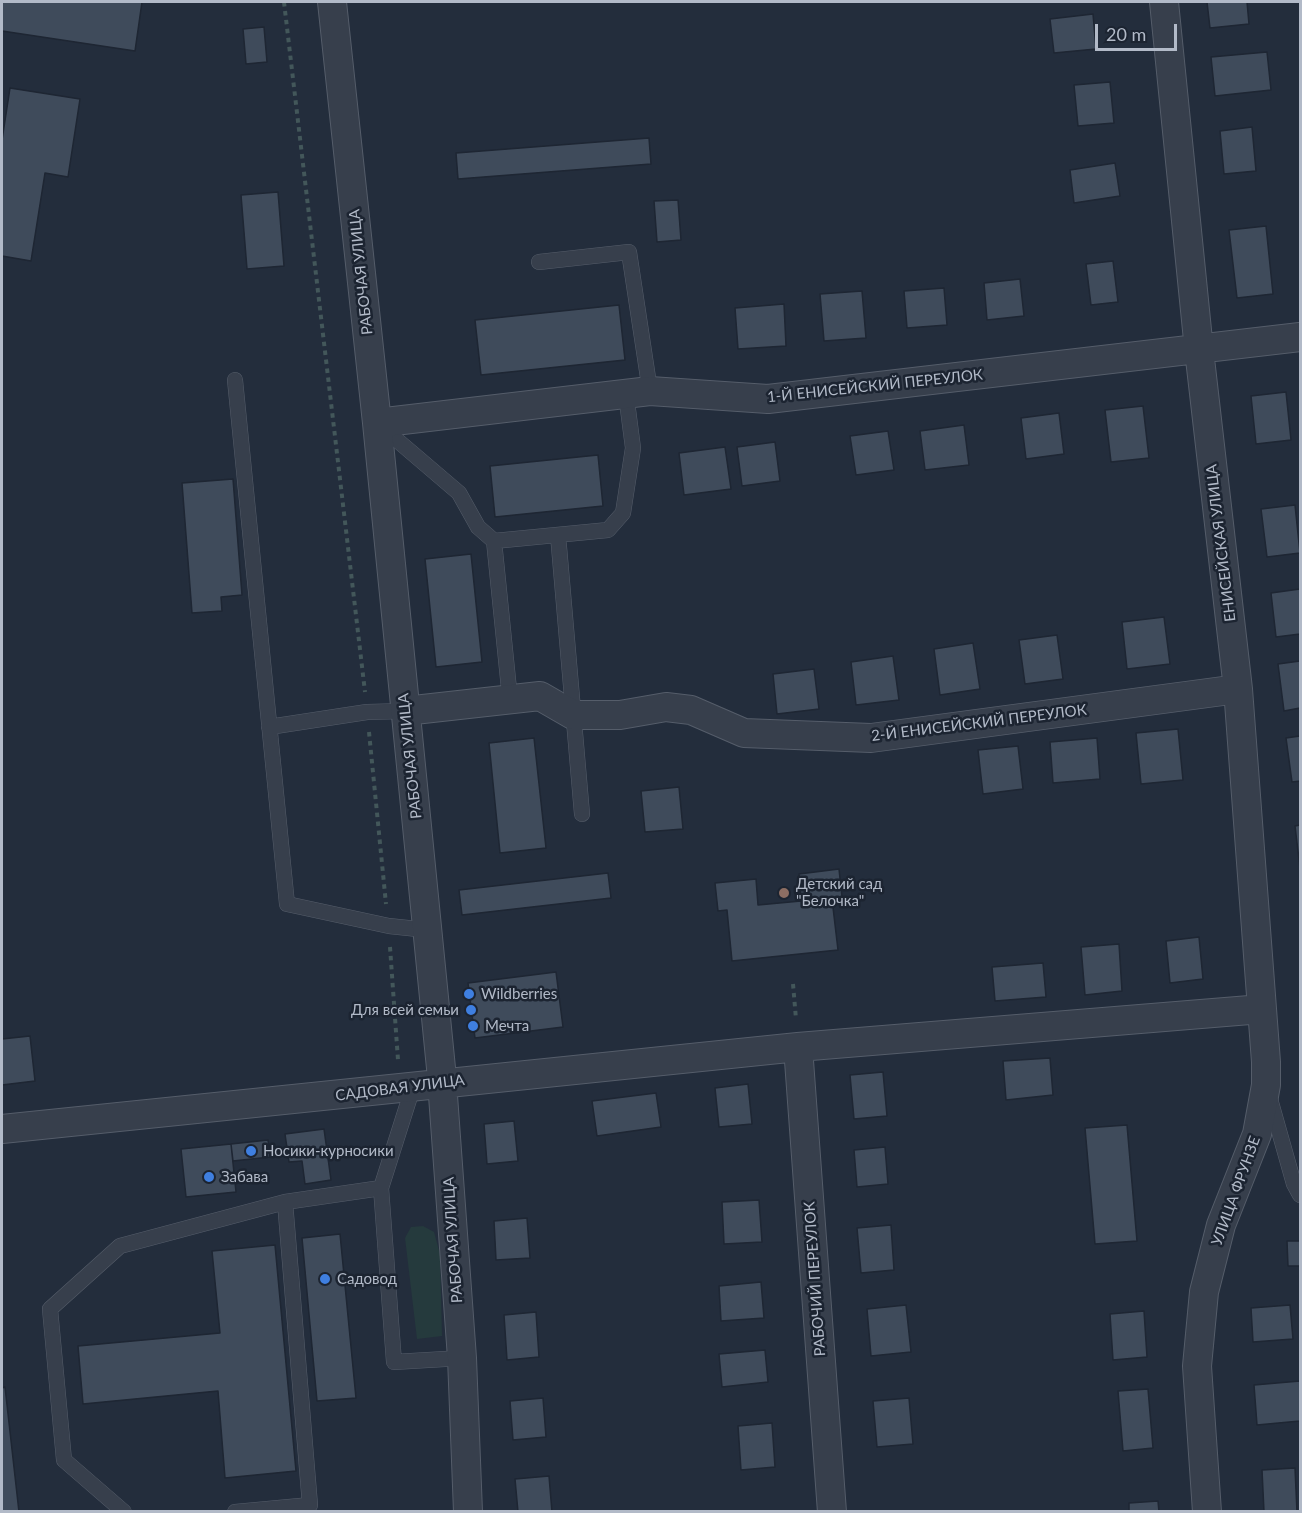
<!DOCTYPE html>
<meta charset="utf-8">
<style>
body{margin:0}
#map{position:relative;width:1302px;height:1513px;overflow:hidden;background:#232d3c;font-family:Lato,sans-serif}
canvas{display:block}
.frame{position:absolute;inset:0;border:3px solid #b2bac8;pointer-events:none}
.scale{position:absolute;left:1095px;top:24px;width:82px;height:27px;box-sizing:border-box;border:3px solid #b2bac8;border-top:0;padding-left:8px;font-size:18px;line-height:21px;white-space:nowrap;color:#b2bac8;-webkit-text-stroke:4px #1c2431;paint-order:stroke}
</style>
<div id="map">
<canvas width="1302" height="1513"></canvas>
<div class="frame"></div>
<div class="scale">20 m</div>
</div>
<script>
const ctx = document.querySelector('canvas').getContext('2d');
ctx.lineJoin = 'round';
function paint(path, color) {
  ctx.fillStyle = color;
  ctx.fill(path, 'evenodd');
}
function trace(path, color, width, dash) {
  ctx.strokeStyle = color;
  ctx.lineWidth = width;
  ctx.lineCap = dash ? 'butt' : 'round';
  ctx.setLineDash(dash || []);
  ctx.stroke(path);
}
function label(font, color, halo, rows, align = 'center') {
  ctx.font = font + ' Lato,sans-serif';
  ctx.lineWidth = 5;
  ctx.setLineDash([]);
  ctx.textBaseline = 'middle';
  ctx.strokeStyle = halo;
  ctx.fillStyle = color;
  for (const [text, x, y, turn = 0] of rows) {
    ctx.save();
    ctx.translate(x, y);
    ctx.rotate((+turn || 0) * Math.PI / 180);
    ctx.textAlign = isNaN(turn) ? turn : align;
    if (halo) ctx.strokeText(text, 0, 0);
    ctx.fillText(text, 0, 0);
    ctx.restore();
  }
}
paint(new Path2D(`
 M423,1226L434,1232L440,1254L442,1336L417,1339L405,1238L411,1227Z`), '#253a3d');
const building = new Path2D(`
 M2,2H142L135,51L2,31Z
 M1207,2H1247L1249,24L1210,28Z
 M1093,14L1096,49L1054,53L1050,19Z
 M264,27L267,62L246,64L243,29Z
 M1267,52L1271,90L1215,96L1211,57Z
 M1110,82L1114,123L1078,126L1074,85Z
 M10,88L80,99L68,177L45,173L31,261L2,256V140Z
 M1252,127L1256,171L1224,174L1220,131Z
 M649,138L651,164L458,179L456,153Z
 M1115,163L1120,196L1074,203L1070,170Z
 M278,192L284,266L247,269L241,195Z
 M678,200L681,240L657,242L654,201Z
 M1266,226L1273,294L1237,298L1229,230Z
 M1113,261L1118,302L1091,305L1086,264Z
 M1020,279L1024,316L987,320L984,283Z
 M944,288L947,325L907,328L904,291Z
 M862,291L866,338L824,341L820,294Z
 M784,304L786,346L738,349L735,308Z
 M619,305L625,360L481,375L475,320Z
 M1286,392L1291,440L1256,444L1251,396Z
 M1143,406L1149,458L1111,462L1105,410Z
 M1059,413L1064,454L1026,459L1021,418Z
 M964,425L969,465L925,470L920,431Z
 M888,431L894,470L856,475L850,436Z
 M775,442L780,481L742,486L737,447Z
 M725,447L731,489L684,495L679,453Z
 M598,455L603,506L495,517L490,466Z
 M233,479L242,595L221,597L222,611L192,613L182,483Z
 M1295,505L1300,553L1267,557L1261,509Z
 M471,554L482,662L436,667L425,559Z
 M1300,589V634L1276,637L1271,593Z
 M1164,617L1170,664L1127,669L1122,622Z
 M1057,635L1063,679L1025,684L1019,640Z
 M973,643L980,689L940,695L934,649Z
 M893,656L899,700L856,705L851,662Z
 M1300,661V708L1284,711L1278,664Z
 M814,669L819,709L777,714L773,674Z
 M1178,729L1183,780L1141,784L1136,733Z
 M1300,736V781L1292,782L1286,738Z
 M534,738L546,848L500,853L489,743Z
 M1097,738L1100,779L1053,783L1050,742Z
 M1018,746L1023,789L983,794L978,750Z
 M679,787L683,829L645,832L641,791Z
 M1300,825V868L1295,826Z
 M839,869L842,897L832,899L838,950L732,961L727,910L718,911L715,883L756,879L758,905L801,901L799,874Z
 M608,873L611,898L462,915L459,890Z
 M1199,937L1203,979L1170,983L1166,941Z
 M1119,944L1122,991L1085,995L1081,947Z
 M1043,963L1046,997L995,1001L992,967Z
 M556,972L563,1027L475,1038L468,983Z
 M30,1036L35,1081L2,1085V1039Z
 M1050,1058L1053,1095L1006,1100L1003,1061Z
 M883,1072L887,1116L854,1119L850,1075Z
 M748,1084L752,1124L719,1127L715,1088Z
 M656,1093L661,1127L597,1136L592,1101Z
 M514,1121L518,1161L487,1164L484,1124Z
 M1127,1125L1137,1241L1095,1244L1085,1128Z
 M324,1129L331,1180L305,1184L302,1161L289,1162L285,1134Z
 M268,1140L270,1157L233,1161L231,1144Z
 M231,1144L236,1192L186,1197L181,1149Z
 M885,1147L888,1184L857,1187L854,1150Z
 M759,1200L762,1242L724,1244L722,1202Z
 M527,1218L530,1258L496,1260L494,1221Z
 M891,1225L894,1270L861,1273L857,1228Z
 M340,1234L356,1398L317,1401L302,1238Z
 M1287,1241H1300V1266H1288Z
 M275,1245L296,1471L225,1478L218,1391L83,1404L78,1346L220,1333L212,1251Z
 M761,1282L764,1318L721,1321L719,1286Z
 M906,1305L911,1352L871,1356L867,1309Z
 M1290,1305L1293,1339L1253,1342L1251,1308Z
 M1144,1311L1147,1357L1113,1360L1110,1314Z
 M536,1312L539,1357L507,1360L504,1315Z
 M765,1350L768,1382L722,1387L719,1354Z
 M1300,1381V1421L1257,1425L1254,1385Z
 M5,1387L19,1512H2V1388Z
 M1148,1389L1153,1448L1123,1451L1118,1391Z
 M543,1398L546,1437L513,1440L510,1401Z
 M909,1398L913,1444L877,1447L873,1401Z
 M772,1423L775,1467L741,1470L738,1426Z
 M1295,1468L1297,1512H1264L1262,1470Z
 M549,1476L552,1512H518L515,1479Z
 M1158,1501L1159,1512H1129V1503Z`);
paint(building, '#3f4b5b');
trace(building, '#1e2633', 1.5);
const lane = new Path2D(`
 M539,262L629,252L650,391
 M235,380L287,904L389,926L427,930
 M377,423L459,493L478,527L494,541L510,699
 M558,535L582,814
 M494,541L608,530L623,513L633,448L626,394
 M269,727L367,712L405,711
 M413,1087L381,1188L394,1362L462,1358
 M1270,1099L1294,1184L1300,1195
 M124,1512L64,1460L50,1309L120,1246L285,1202L381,1188
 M235,1512L310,1505L285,1202`);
const street = new Path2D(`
 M332,2L377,423L441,1068L462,1358L468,1512
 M1164,2L1199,350L1238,689L1266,1062V1085L1257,1134L1221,1225L1204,1292L1197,1366L1207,1512
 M377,423L650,391L768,399L1300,337
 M405,711L540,696L573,715H620L666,707L691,710L744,733L871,738L1238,689
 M798,1047L832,1512
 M2,1129L798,1047L1262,1009`);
trace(lane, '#555d6a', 16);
trace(street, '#555d6a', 30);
trace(new Path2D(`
 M284,2L365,692
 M369,732L386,904
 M390,947L398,1060
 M793,984L796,1019`), '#43575a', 4, [4.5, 4.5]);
trace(lane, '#373f4c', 15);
trace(street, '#373f4c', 28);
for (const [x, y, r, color] of [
 [784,893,6,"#8d6e63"],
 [469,994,6,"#3f7fe0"],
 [471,1010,6,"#3f7fe0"],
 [473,1026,6,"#3f7fe0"],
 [251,1151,6,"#3f7fe0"],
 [209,1177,6,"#3f7fe0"],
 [325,1279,6,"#3f7fe0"]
]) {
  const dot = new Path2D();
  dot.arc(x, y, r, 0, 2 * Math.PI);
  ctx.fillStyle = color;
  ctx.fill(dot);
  trace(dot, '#1c2431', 2);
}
label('15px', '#b2bac8', '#1c2431', [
 ["РАБОЧАЯ УЛИЦА",361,272,-96],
 ["1-Й ЕНИСЕЙСКИЙ ПЕРЕУЛОК",875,386,-6],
 ["ЕНИСЕЙСКАЯ УЛИЦА",1221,543,-97],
 ["2-Й ЕНИСЕЙСКИЙ ПЕРЕУЛОК",979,723,-7],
 ["РАБОЧАЯ УЛИЦА",410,756,-96],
 ["САДОВАЯ УЛИЦА",400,1088,-7],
 ["УЛИЦА ФРУНЗЕ",1236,1191,-70],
 ["РАБОЧАЯ УЛИЦА",453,1240,-94],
 ["РАБОЧИЙ ПЕРЕУЛОК",815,1279,-94]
]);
label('15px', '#b2bac8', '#1c2431', [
 ["Детский сад",796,884],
 ["\"Белочка\"",796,901],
 ["Wildberries",481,994],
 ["Для всей семьи",459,1010,"right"],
 ["Мечта",485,1026],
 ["Носики-курносики",263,1151],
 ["Забава",221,1177],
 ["Садовод",337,1279]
], 'left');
</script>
